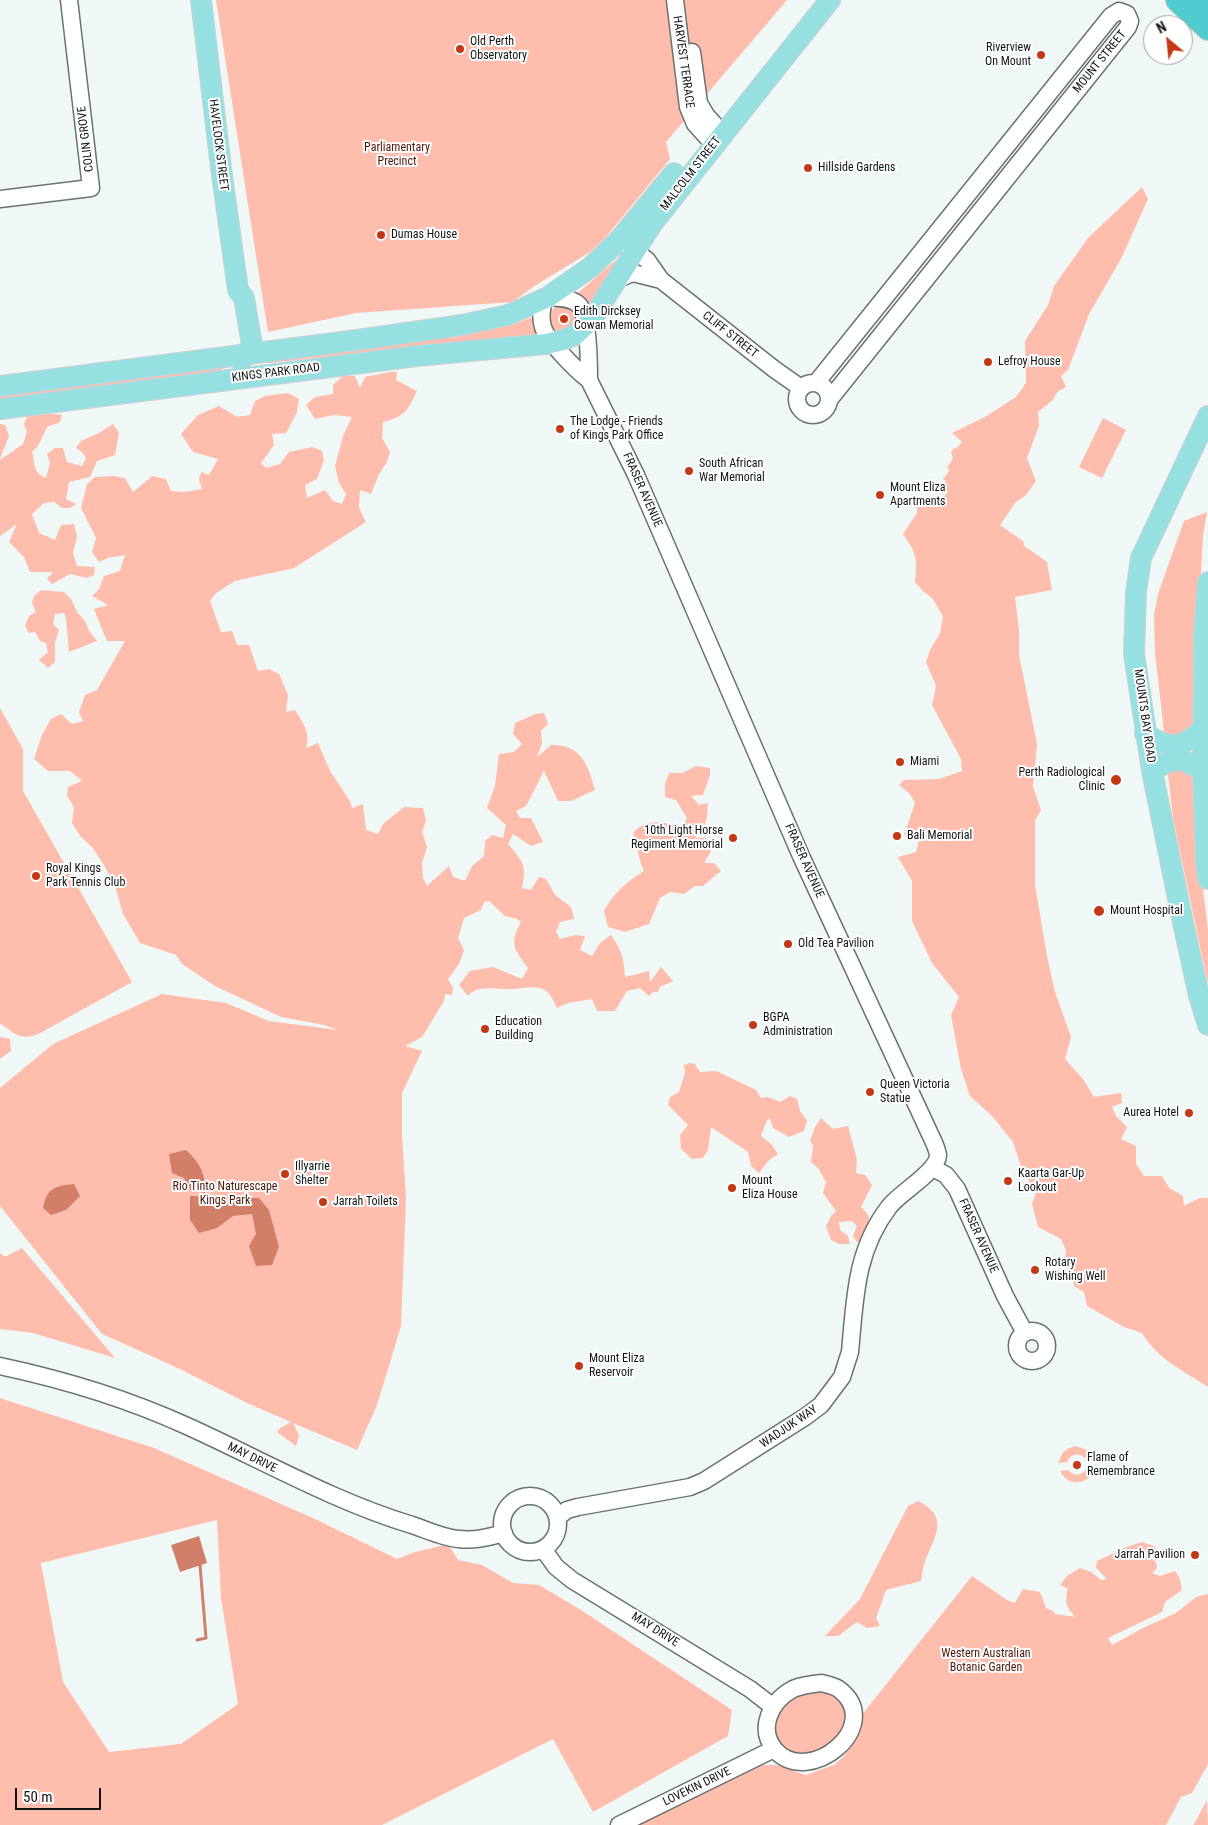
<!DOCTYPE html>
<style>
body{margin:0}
#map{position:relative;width:1208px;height:1825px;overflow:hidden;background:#f0f7f7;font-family:"Roboto Condensed",sans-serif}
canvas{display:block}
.north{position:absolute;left:1143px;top:15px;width:50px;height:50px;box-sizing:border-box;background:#fff;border:1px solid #a0a1a1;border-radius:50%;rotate:332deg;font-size:14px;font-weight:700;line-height:20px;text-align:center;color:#121414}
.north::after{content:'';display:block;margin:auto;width:18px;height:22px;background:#c33915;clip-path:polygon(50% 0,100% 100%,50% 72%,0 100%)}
.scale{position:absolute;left:15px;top:1788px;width:86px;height:22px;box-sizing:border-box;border:2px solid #121414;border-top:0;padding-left:6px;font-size:15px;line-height:18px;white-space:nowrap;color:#121414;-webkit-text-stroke:4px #fff;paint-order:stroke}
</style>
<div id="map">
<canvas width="1208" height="1825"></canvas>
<div class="north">N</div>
<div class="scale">50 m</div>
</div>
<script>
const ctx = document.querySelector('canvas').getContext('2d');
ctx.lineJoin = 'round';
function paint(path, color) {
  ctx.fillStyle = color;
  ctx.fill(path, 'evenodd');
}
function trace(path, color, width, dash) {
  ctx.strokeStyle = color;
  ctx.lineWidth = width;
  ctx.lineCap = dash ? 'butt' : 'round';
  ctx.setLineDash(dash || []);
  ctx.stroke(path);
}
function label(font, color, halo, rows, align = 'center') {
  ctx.font = font + ' "Roboto Condensed",sans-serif';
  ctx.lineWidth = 4;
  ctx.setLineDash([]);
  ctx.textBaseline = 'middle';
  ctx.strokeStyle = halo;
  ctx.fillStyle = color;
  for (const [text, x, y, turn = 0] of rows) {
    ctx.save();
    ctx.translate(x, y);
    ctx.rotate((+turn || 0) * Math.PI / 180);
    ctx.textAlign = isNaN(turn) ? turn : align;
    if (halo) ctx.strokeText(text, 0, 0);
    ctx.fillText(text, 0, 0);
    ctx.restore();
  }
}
paint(new Path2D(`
 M216,0H787L666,142L670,159L606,237L590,252L536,285L512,302L356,313L268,332Z
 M1142,187L1148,199L1121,259L1089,314L1068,370L1061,376L1066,387L1057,392L1053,400L1038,412L1039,426L1027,458L1036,481L1026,495L1016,502L1000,525L1024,542L1023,545L1047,562L1052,590L1015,597L1019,630V655L1037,744L1033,787L1041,810L1035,820V885L1047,956L1055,992L1071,1037L1065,1059L1083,1079L1094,1097L1121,1093L1122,1103L1112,1107L1116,1116L1127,1127L1121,1139L1136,1146V1164L1144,1176H1162L1169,1188L1183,1196L1184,1206L1199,1198H1208V1387C1182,1369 1159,1361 1142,1333L1124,1327L1087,1306L1084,1292L1075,1287L1065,1262L1066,1250L1061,1239L1038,1227L1032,1204L1036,1193L1022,1169L1013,1142L992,1116L970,1096L961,1069L951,1015L959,997L932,963L912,921V881L898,857L916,852L919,840L904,835L915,803L910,794L899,785L904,780L939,779L962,771L961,759L932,705L936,686L926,662L930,650L940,633L943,616L932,598L923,591L915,582C918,560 916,552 903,534L917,513V507L929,502L933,498L939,503L948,492L942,486L946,481L943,479L950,470L947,468L953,458L951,452L954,448L956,449L962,442L952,433L985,417L1016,397L1026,383L1025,341L1048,305L1054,286L1088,238Z
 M617,259L598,300L589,312L577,295L578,293Z
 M558,305L577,309V324L554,333L549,330L547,314Z
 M533,317H535L538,339L349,354L270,363L261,362L484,328L509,326Z
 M231,365L214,373L0,401V389Z
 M390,372H397L396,380L417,391C407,411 406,416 383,422L382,438L390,452L387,462L379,474L371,494L360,490L359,508L366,522L294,568L235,581L216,593L210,601L221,632L232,631L237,645H249L258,671L269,669L279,674L288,695L286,712L295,710C303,723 311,733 306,748L318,743L330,771L350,801L352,808L363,804L366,830L378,834L383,824L404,807L423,808L426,820L422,832L427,847L422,863L423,878L427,886L449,866L453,877L465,881L472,866L484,856L485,841L492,835L503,838L506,825L487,808L495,786L499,754L514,752L522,744L513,734L515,723L535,714L544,713L548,724L541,731L542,743L537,757L551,745C581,744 588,765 595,790L571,801H558L544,771L526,806L516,811L520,818H531L543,842L531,846L513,834L508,844C523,861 527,866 522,888L531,890L539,877L546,879L555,895L571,907L574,919L560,922L556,932L560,939L575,935L585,936L580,950L592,956L600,943L611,935C622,951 624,958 625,977L649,971L650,982L661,967L673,981L660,987L658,992H653L649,996L640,988L627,991L615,1011H597L592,999L568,1003L557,1008C553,1000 550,991 540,988C531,986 521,989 512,989C499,990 477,984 468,996L459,985L470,971L493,967L522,979L528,968C514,949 509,944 521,922L517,919L505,916L489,901L484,902L481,910L464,918L458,938L464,950L459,964L448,979L453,988L452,995L445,994L444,1001L422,1037L405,1046L422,1051L402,1093V1135L406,1198L401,1326L377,1405L357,1450L293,1423L299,1435L296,1446L277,1432L280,1428L291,1422L247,1403L180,1369L102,1334L0,1206V1088L53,1044L162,994L226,1003L269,1021L338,1030L324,1025L281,1017L215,986L182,964L176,955L140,943L123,914L115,886L104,865L92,847L81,837L72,823L74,807L67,796L68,787L82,781L70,771H48L34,759L42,735L51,719L61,714L72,724L83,721L79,712L85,695L97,690L125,641H107L94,609L108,605L92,596L99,589L104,576L120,571L125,555L108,558L99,562L92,552L96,538L81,508L87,484L95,477L113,476L125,478L133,492L152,476L166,479L171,491L185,492L202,489L199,479L201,472L209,475L218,459L193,452L181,434L198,415L219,406L237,417L250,415L255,401L265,396L288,393L299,399L297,412L286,433L272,434L274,445L261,463L266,468L280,464L289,452L312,447L322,451L324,460L317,479L305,485L307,498L325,490L333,501L342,504L346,494L339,483L335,466L343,436L352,417L334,415L315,419L306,405L315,397L333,394V385L343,376H355L360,388L365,377Z
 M55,414L62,415L60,422L47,427L38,446L32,452C36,464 31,471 46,478L50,463L47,454L55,448H63L67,462L82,466L86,458L82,452L76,448L81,441L99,433L113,424L119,433L115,455L97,461L90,477L69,482L66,499L76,504L70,508H62L54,502L44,503L32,514L39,533L55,540L61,525L74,524L77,536L73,553L77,566L95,567L94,575L87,578L70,574L52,584L47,579L53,572H30L24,557L9,542L17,524L0,536V460L23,444L27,432L24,424L28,415Z
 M1103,418L1126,430L1102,478L1079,467Z
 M0,424L5,425L9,436L0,459Z
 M1207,512L1203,535L1193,726L1187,735L1169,738L1164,732L1155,653L1154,615L1158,594L1184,521Z
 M41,590L64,592L71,599L77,612L85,621L89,631L97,641L69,652L66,618L64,613L55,614L53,624L59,630L55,643V662L48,668L39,660L48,652L46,643L40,641L35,632L29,633L25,626L29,616L36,612L32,603L34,596Z
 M0,708L23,749V791L132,982L42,1032C22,1042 16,1035 0,1023Z
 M696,766L710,768V775L703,795L691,796L699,805L708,803C707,820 707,826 695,838H706L711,851L704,863H714L721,871L703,886H695L684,894L670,892L660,898L649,924L625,932L608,927L604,911C613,894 627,881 644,871C638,859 638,846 633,833C648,816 665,824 683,826L687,818L676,800L665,797V784L669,773H682Z
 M1172,768L1193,772L1201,872L1208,930V985L1173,818L1168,774Z
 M0,1037L10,1039L11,1051L0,1059Z
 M689,1063L695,1064L700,1072L716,1071L756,1090L761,1098L768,1097L780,1102L790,1096L797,1099L800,1111L807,1121L804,1131L789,1137L773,1128L770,1118L767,1120L761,1136L772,1145L778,1154L769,1160L759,1173L751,1166L748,1152L711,1127L708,1150L703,1158L692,1159L681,1149L680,1135L688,1125L668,1105L670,1097L679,1092L685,1073L684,1065Z
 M821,1118L833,1129L848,1126L857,1160L856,1173L865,1175L872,1185L861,1207C875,1219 869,1226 863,1241L857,1242L853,1236L857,1226L852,1221L839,1222L840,1230L848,1236L850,1244H839L831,1240L826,1226L831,1216L836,1211L823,1193L826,1182L818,1168L811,1162L813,1145L810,1141L814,1129Z
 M22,1248L115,1358L33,1333L0,1329V1253L5,1257Z
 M0,1398L154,1448L313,1518L397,1559L415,1552L448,1544L458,1560L482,1565L513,1583L539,1585L581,1610L732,1710L728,1736L593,1812L553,1739L382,1825H0ZM217,1520L221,1598L238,1704L181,1744L109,1752L63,1682L41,1563Z
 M1076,1446L1087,1450L1093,1458L1086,1459C1079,1452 1071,1453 1067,1462L1059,1463C1060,1453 1066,1448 1076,1446Z
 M1095,1466C1092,1484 1069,1489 1060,1471L1068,1470C1075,1478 1083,1475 1088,1467Z
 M918,1501C950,1517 935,1536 925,1561C923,1567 922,1575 921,1581L886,1590L876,1618L880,1626L867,1628L857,1622L838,1636H825L860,1599L908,1506Z
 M1142,1542L1154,1546L1159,1552L1149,1557L1156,1562L1157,1568L1152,1573L1160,1576L1175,1571L1180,1579L1182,1590L1165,1602L1162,1612L1108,1638L1112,1645L1145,1627L1176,1613L1196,1597L1208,1594V1764L1192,1793L1181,1797L1166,1825H629L742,1771L763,1765H777L806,1775L834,1765L844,1756L858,1737L861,1716L972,1576L1007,1600L1015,1603L1023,1589L1040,1592L1046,1608L1053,1611L1055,1614L1075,1617C1067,1608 1064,1602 1068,1589L1060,1585L1067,1576L1080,1568L1091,1572L1101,1580L1107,1579L1096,1568L1097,1561L1129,1546Z
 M811,1690L834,1691L844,1707L847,1726L832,1741V1745L821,1752L790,1755C786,1750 777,1743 775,1736C767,1713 793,1697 811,1690Z
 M1207,1800L1208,1825H1193L1194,1824Z`), '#febdad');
paint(new Path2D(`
 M186,1150C200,1163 206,1174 205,1193L190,1190L184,1178L172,1173L169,1154Z
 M74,1184L80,1196L66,1210L51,1215L43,1208C47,1188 54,1186 74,1184Z
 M190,1196L259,1198L269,1210L279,1247L272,1265L256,1266L249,1246L256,1234L252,1214L233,1216L217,1228L199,1233L190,1220Z
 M199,1536L207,1563L180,1572L171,1545Z`), '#d27f6a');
trace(new Path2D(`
 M197,1640L206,1638L200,1565`), '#d27f6a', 3);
const minor = new Path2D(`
 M675,0L688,107L695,124L714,145
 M692,52L699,103L706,115L723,134
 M0,199L91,188L69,0
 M626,244L647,260L661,280L774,369L801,388
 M618,279L633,273L661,280
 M548,297C558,298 571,297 579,305C589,316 589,365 589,380
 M544,299C542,309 540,317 543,327C547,341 576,370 589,380L636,475L801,856L930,1134C933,1140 937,1148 938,1155C938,1172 900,1192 889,1207C855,1251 855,1300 850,1352L842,1377L821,1405L805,1417L704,1481L690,1487L578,1507L567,1510L558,1517
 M797 399a16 16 0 1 1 32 0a16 16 0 1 1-32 0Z
 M816,383L1111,16L1119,11L1127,14L1130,21L1128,27L829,400
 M933,1168L946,1175L957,1189L1005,1296L1025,1333
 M1017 1346a15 15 0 1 1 30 0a15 15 0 1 1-30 0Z
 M0,1366C61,1379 130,1400 187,1426C262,1460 333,1501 412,1525C427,1530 444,1538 459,1539C475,1541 489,1537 504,1533
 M502 1524a28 28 0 1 1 56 0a28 28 0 1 1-56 0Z
 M543,1549L556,1567L572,1580L750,1689L772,1706
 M822,1683C828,1685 836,1686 840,1690C885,1726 809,1788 775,1750C757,1728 771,1701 793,1689C802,1685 812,1684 822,1683Z
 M619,1825L774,1749`);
const major = new Path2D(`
 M201,0L221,168L238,290L244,298L252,345L241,361
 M0,386L357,340L462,325L508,315L548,297L591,267L619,240L674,173
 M0,409L417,356L546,344L563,340L575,335L592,319L652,224L830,0
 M1208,416L1141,558L1136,592L1134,654L1152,771L1182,918L1199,996L1208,1025
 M1208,582L1204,632L1203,772L1206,864L1208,879
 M1145,734C1173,750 1180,749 1204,728
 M1152,771C1175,757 1182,756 1203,772`);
const highway = new Path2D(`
 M1178,0L1208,28
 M1206,0L1208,2`);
trace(minor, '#6b7272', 19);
trace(major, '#d0d0d0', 22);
trace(highway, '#d0d0d0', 26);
trace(minor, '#fff', 16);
trace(major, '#97e0e2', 20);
trace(highway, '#51ccce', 24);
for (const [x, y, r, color] of [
 [460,49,5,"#c33915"],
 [1041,55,5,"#c33915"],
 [808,168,5,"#c33915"],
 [381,235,5,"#c33915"],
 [564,319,5,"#c33915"],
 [988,362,5,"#c33915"],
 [560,429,5,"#c33915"],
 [689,471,5,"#c33915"],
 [880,495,5,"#c33915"],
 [900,762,5,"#c33915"],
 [1116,780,6,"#c33915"],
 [897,836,5,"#c33915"],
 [733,838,5,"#c33915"],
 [36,876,5,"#c33915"],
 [1099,911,6,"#c33915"],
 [788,944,5,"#c33915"],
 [753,1025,5,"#c33915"],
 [485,1029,5,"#c33915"],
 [870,1092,5,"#c33915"],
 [1189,1113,5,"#c33915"],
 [285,1174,5,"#c33915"],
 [1008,1181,5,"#c33915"],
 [732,1188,5,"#c33915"],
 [323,1202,5,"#c33915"],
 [1035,1270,5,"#c33915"],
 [579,1366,5,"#c33915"],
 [1077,1465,5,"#c33915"],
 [1195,1555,5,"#c33915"]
]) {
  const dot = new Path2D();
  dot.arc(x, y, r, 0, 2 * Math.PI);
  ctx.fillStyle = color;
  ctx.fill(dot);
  trace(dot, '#fff', 2);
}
label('12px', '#121414', '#fff', [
 ["Old Perth",470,42],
 ["Observatory",470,56],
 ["Riverview",1031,48,"right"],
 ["On Mount",1031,62,"right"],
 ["Hillside Gardens",818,168],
 ["Dumas House",391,235],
 ["Edith Dircksey",574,312],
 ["Cowan Memorial",574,326],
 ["Lefroy House",998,362],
 ["The Lodge - Friends",570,422],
 ["of Kings Park Office",570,436],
 ["South African",699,464],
 ["War Memorial",699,478],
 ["Mount Eliza",890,488],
 ["Apartments",890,502],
 ["Miami",910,762],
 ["Perth Radiological",1105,773,"right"],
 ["Clinic",1105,787,"right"],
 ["10th Light Horse",723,831,"right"],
 ["Regiment Memorial",723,845,"right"],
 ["Bali Memorial",907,836],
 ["Royal Kings",46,869],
 ["Park Tennis Club",46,883],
 ["Mount Hospital",1110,911],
 ["Old Tea Pavilion",798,944],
 ["BGPA",763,1018],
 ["Administration",763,1032],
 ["Education",495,1022],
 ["Building",495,1036],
 ["Queen Victoria",880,1085],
 ["Statue",880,1099],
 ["Aurea Hotel",1179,1113,"right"],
 ["Illyarrie",295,1167],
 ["Shelter",295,1181],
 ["Kaarta Gar-Up",1018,1174],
 ["Lookout",1018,1188],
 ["Mount",742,1181],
 ["Eliza House",742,1195],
 ["Jarrah Toilets",333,1202],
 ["Rotary",1045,1263],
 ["Wishing Well",1045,1277],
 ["Mount Eliza",589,1359],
 ["Reservoir",589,1373],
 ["Flame of",1087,1458],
 ["Remembrance",1087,1472],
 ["Jarrah Pavilion",1185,1555,"right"]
], 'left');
label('12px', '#121414', '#fff', [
 ["HARVEST TERRACE",683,62,82],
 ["MOUNT STREET",1100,62,-51],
 ["COLIN GROVE",86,139,-97],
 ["HAVELOCK STREET",218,145,83],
 ["MALCOLM STREET",691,174,-52],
 ["CLIFF STREET",730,335,38],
 ["KINGS PARK ROAD",276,373,-7],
 ["FRASER AVENUE",642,490,66],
 ["MOUNTS BAY ROAD",1144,716,82],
 ["FRASER AVENUE",804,861,66],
 ["FRASER AVENUE",978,1236,66],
 ["WADJUK WAY",789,1427,-34],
 ["MAY DRIVE",252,1458,26],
 ["MAY DRIVE",655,1630,32],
 ["LOVEKIN DRIVE",697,1787,-26]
]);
label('12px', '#4c170a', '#fff', [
 ["Parliamentary",397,148],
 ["Precinct",397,162],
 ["Rio Tinto Naturescape",225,1187],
 ["Kings Park",225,1201],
 ["Western Australian",986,1654],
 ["Botanic Garden",986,1668]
]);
</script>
